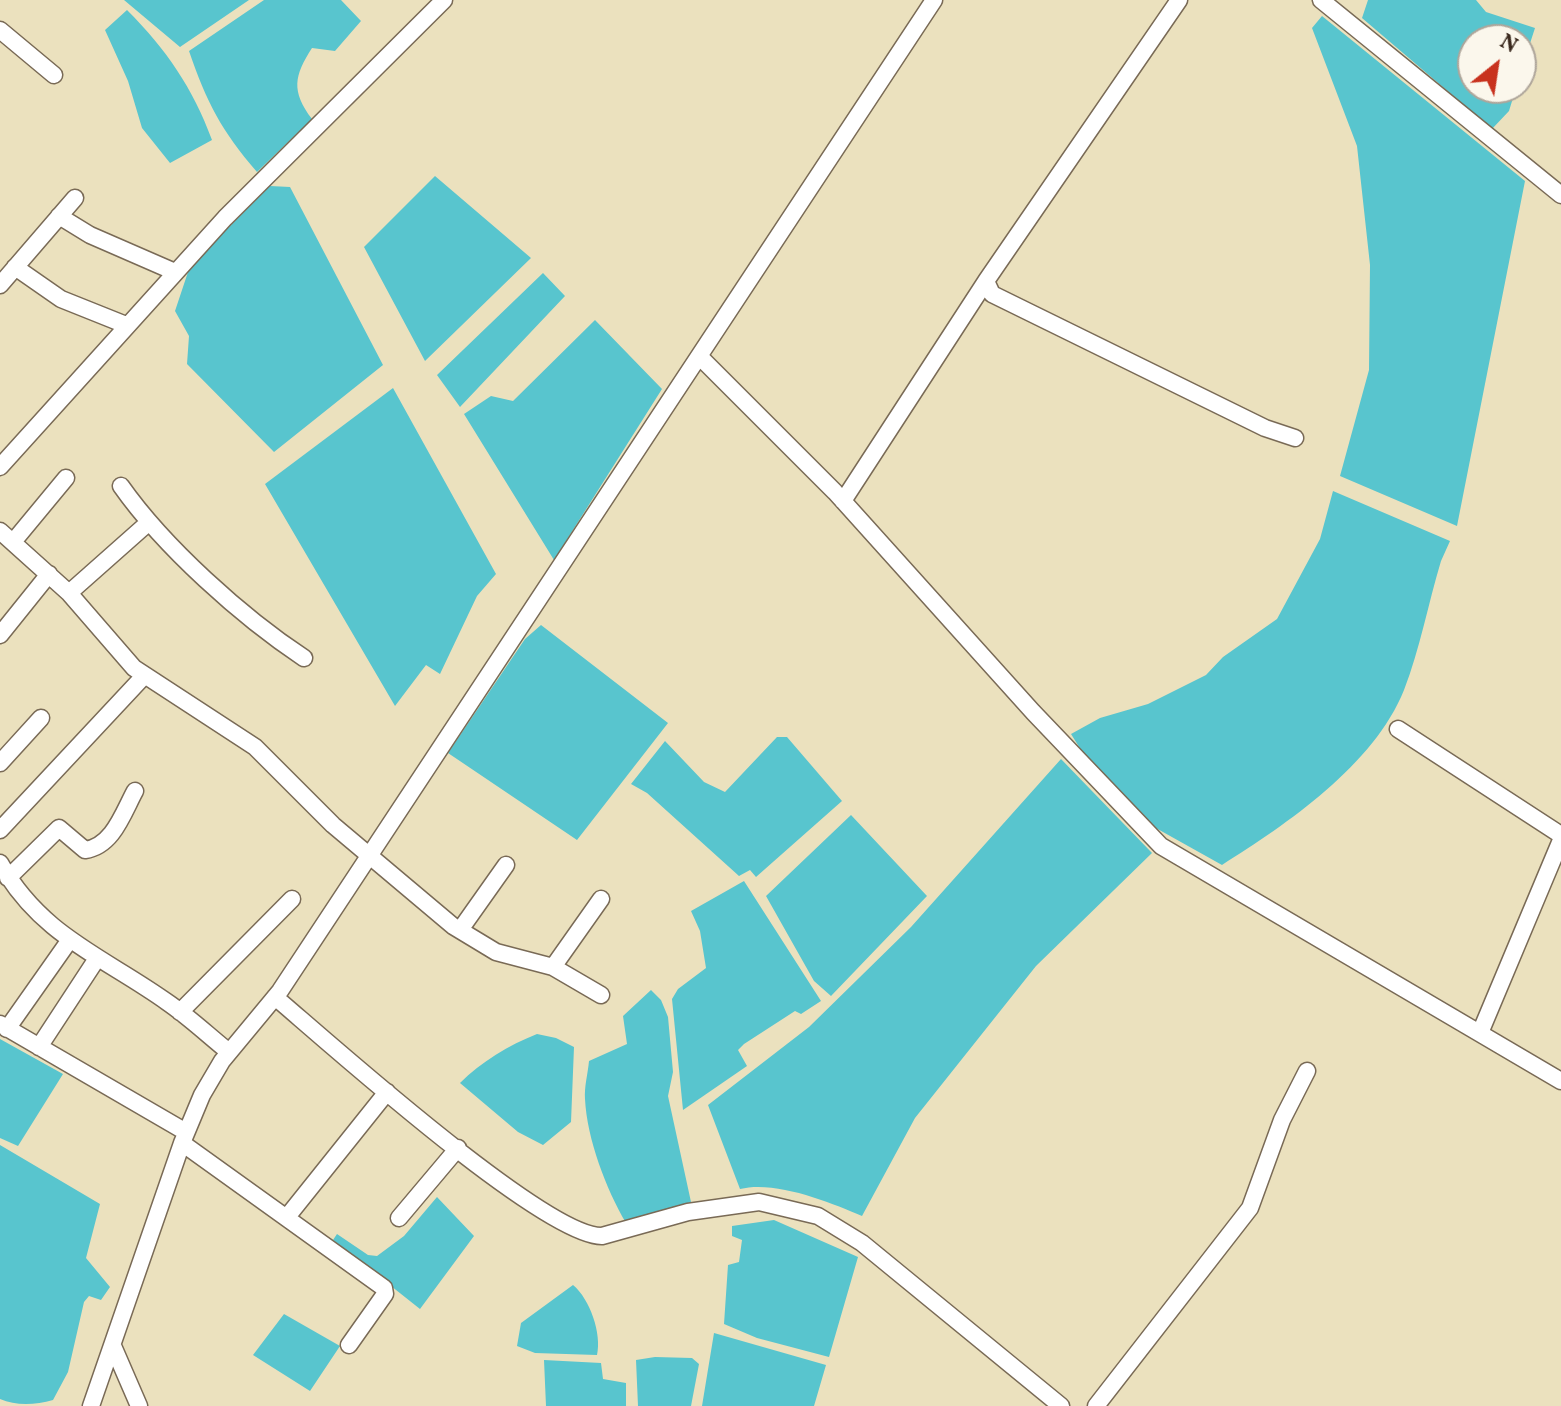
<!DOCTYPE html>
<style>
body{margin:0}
#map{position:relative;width:1561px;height:1406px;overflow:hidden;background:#ebe1be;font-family:Vollkorn,serif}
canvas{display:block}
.north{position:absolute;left:1457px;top:24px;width:80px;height:80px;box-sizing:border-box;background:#fbf7ec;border:2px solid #aea59a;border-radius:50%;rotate:30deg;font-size:22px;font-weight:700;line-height:32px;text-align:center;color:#3b2a1e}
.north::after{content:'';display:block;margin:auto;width:28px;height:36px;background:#c8321e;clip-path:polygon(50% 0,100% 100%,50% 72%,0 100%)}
</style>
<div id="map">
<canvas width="1561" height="1406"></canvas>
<div class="north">N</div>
</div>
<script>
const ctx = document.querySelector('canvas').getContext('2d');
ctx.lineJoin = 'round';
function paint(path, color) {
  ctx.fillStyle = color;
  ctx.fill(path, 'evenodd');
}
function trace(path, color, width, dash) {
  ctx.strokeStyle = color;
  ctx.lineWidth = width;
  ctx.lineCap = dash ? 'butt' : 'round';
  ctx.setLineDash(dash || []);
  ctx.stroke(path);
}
paint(new Path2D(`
 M124,0H249L180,47Z
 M264,0H341L361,21L335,51L312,48C294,76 291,91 312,119L257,172C221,130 207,103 189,51Z
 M1368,0H1476L1486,12L1535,28L1521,71V40H1473V88H1516L1509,111L1492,129L1362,18Z
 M127,10C166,49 193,88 212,140L170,163L142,128L128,81L105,30Z
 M1322,16L1525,181L1457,526L1340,476L1369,370L1370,265L1357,146L1312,28Z
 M435,176L531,258L425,361L364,247Z
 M270,186L290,187L383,365L274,452L187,364L189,336L175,311L190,266Z
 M543,273L565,296L460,407L437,375Z
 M595,320L662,389L554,560L464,414L491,396L513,401Z
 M393,388L496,574L477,596L440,674L426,665L395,706L265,484Z
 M1333,491L1450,541L1441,561C1428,604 1420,649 1404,690C1374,765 1287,824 1222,865L1154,827L1098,777L1071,734L1100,718L1148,704L1206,675L1223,657L1277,619L1320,539Z
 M541,625L668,723L577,840L448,753L525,639Z
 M777,737H787L842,801L756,877L750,870L739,876L647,793L631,784L665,741L704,782L725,792Z
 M1061,759L1152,853L1036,966L915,1118L862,1216C830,1202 775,1180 740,1189L708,1105L809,1027L911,927Z
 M851,815L927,896L831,996L814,981L766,896Z
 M744,881L821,1001L801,1014L795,1011L744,1044L738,1050L747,1066L683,1110L672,999L678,989L706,968L700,931L691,911Z
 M651,990L661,1000L668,1017L673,1072L668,1096L691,1202L626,1223C606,1189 587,1139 585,1099C584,1087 588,1073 589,1061L627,1044L623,1016Z
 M537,1034L556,1038L574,1047L571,1122L543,1145L518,1132L460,1083C481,1062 509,1045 537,1034Z
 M0,1039L63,1074L18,1146L0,1138Z
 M0,1145L100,1204L86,1258L110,1287L101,1300L89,1296L84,1302L68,1372L53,1400C35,1405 16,1406 0,1399Z
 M437,1197L474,1236L420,1309L333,1240L337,1234L368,1255L377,1256L404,1236Z
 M774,1220L858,1257L829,1357L757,1338L724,1324L728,1265L739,1262L742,1240L732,1236V1226Z
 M573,1285C590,1299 602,1334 597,1355L535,1353L517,1346L521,1323Z
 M284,1314L340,1346L310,1391L253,1355Z
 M714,1333L826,1365L814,1406H702Z
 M655,1357L692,1358L699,1364L691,1406H638L636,1360Z
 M544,1360L601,1363L603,1379L626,1383V1406H546Z`), '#58c5ce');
const minor = new Path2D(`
 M1179,0L986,281L992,294L1265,428L1295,438
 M1321,0L1561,195
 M0,30L54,75
 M59,216L90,235L175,272
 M15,267L61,299L126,325
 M0,285L75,198
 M700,357L835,492L1033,712L1161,846L1561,1081
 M0,467L225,218L444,0
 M121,486C164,547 242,617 304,658
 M843,501L986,281
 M0,531L69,593L134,668L255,747L333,825L453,926L496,952L553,967L601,995
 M13,542L66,478
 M69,593L148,523
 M0,635L49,574
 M1398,729L1561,835
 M0,763L41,718
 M0,830L143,677
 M0,863C41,936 104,957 167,1002C189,1017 209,1036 229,1052
 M8,878L59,828L85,850C113,846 123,813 135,791
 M460,930L506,865
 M553,967L601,899
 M275,997C328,1042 545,1237 602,1236L688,1212L759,1202L818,1216L862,1243L1061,1406
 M180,1012L292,899
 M0,1024L186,1132
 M7,1029L69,941
 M1480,1033L1561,840
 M39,1047L96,960
 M182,1143L384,1288L385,1294L349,1345
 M287,1217L387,1092
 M399,1218L458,1148
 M113,1346L139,1406
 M91,1406L182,1143L202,1095L222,1061L280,991L934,0
 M1096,1406L1250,1208L1282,1120L1307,1071`);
trace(minor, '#796a56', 19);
trace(minor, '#fff', 16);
</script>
